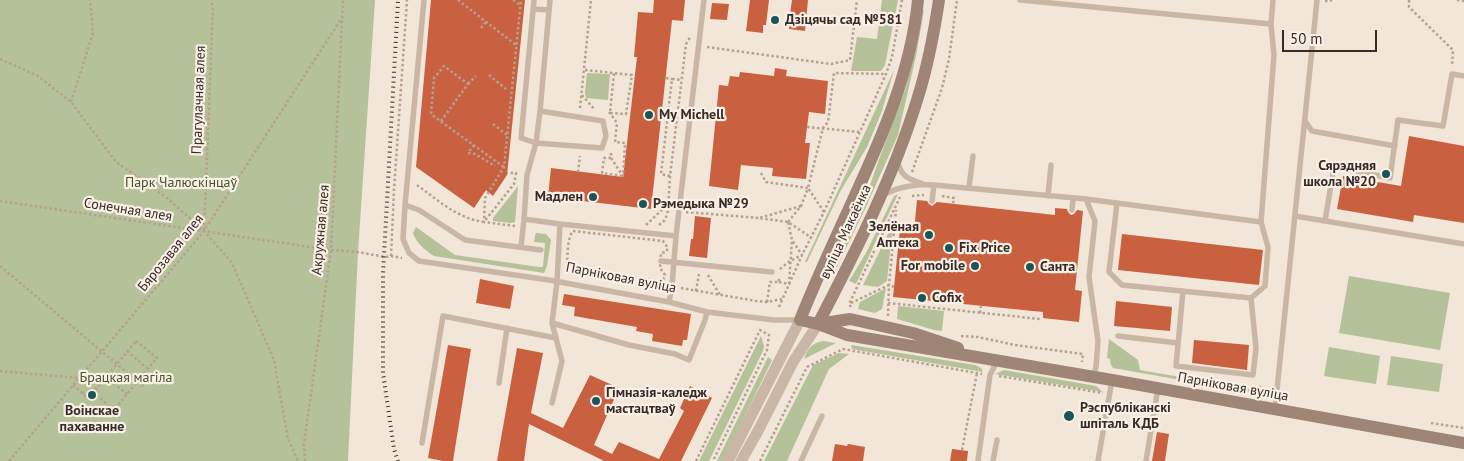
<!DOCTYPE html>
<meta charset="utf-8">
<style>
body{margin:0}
#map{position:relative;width:1464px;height:461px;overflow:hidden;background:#f2e6d9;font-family:"PT Sans",sans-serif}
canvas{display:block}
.scale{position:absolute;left:1282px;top:30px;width:95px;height:22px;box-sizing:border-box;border:2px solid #362b27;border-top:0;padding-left:6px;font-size:15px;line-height:18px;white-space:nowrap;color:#362b27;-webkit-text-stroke:4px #faf0e6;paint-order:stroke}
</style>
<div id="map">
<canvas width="1464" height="461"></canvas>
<div class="scale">50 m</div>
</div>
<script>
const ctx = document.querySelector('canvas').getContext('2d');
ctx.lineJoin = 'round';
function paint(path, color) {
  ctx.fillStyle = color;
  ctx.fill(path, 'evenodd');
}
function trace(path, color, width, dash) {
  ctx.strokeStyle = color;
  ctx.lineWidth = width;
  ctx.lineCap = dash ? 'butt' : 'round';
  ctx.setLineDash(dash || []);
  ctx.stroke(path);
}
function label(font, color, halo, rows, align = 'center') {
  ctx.font = font + ' "PT Sans",sans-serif';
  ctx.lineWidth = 4.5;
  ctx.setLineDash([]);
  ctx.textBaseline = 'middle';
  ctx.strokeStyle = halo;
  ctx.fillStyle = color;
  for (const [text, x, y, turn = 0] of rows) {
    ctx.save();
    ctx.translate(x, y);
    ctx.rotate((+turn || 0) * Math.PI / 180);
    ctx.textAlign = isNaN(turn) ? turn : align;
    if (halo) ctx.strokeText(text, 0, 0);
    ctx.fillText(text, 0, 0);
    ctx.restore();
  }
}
paint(new Path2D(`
 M0,0H375L358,252L348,461H0Z
 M882,0H898L885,65L881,71H851L857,37L877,39Z
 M924,10L916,56L898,135L866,207L833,275L830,274L864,203L878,162L905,90L912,63L922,11Z
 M894,70L882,111L867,147L840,192L807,262H805Z
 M587,73L610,74L608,100L586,98L585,92Z
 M518,186L515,222L511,223L493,221V218Z
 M898,194L856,284L849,281L866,253L894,196Z
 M893,224L887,281L878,287L863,285Z
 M416,227L455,255L539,267H543L545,243L534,242L535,236L536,233L546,234L551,240L547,266L544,273L434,256C425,250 416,243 413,233Z
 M1349,276L1450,293L1440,350L1339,333Z
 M886,288L882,309L875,313L858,309L860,302Z
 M898,306L944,311L942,331L934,330L897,319Z
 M761,336L764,346L763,351L709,461H699Z
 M1109,339L1138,360L1140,370L1255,390L1260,385L1263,388L1260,394L1113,368L1111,365L1110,359L1107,358Z
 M823,341L836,343L804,359C807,349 812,343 823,341Z
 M851,345L975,365L981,368L983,372L852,349Z
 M1329,347L1380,356L1376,384L1324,376Z
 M839,353L849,354L829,369L787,461H764L813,365Z
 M1391,356L1443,364L1439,392L1387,385Z
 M768,357L772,360L723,461H717Z
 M1004,370L1096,386L1103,392L995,374Z`), '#b4c199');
paint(new Path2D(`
 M431,0H525L507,175L493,196L486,190L474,208L416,167Z
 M654,0H685L683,21L672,20L651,209L548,197L551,168L623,177L637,57H634L638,12L653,13Z
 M750,0H769L766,25H763V33L746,31Z
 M792,0H808L805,31L789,29L790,21H789Z
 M712,3L729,4L727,20L710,19Z
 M775,68L787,70L786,76L828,81L825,114L809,112L805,143H810L806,179L772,176L773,168L741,165L738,190L709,186L719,85L728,86L730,76L739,77L740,72L774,76Z
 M1409,136L1464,146V223L1414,215L1413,222L1337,209L1343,176L1401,186Z
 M917,200L927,201L929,204L932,206L937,202L1055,215V208L1067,209L1068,212L1071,215L1074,214L1077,210L1083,211L1075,290L1082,291L1079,322L1043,318V312L893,297L900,229L914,231Z
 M695,216L711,218L707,258L689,256L691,239H693Z
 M1122,234L1263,250L1259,285L1118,270Z
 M480,279L514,286L510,309L476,303Z
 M564,294L691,314L687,340H683L682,346L652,341L653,334L636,331L637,327L574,316L575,307L562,305Z
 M1116,301L1172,307L1170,331L1114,326Z
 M1194,340L1249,345L1247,370L1192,363Z
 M448,345L471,349L453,461H443L428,458Z
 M517,348L543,353L531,413L563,428L590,375L619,388L594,445L612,454L619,442L659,459L684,411L680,408L690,386L712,398L681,461H604L529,424L524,461H497Z
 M1157,432L1169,434L1165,461H1152Z
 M835,444L847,446L848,444L865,447L863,461H832Z
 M952,449L968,451L967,461H950Z`), '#c96140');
trace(new Path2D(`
 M458,0L516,45
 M513,0L520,5
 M1409,0V7L1453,50L1452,65
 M1457,0L1464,1
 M1325,1H1330L1332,0
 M481,28L486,22
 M707,47L831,64L850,60L857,0
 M0,59L38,76L71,102L116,162L166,197L204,231L232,263L274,360L288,439L298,461
 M585,70L632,75L626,114L610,113L614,73
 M489,75L506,89
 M666,78L672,79
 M468,84L476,76
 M582,95L595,110
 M71,102L93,33L90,0
 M580,108L591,0
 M609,112L617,123L615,142L625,143L623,176L611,158V152
 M441,121L468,84L444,66L434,78L431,114C455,132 479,149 504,167
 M493,124L507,135
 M807,127L860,132
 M474,145L468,153L475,154L495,166
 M611,158H604L602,173L623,176
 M578,172L580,156
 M912,172L942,88L949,59L957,0
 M761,173L766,182L808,188L801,206L788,222
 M670,176L661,174L672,79L681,80
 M417,185C439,201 457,218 484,222L514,184L516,173H507
 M912,196L924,195
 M942,196L954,198L953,204
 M0,201L331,250L358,252L385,257L391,256L402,258
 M801,206L759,218L788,222L812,238
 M686,212L759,218
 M824,212L808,188L823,128L828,122L834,73L886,74
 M646,225L667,205
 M659,225L665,220L668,211L670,176L686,44L691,36
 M515,226L484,222L485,198L504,167L521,0
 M204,230L213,7L211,0
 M573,231L663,241L668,248L666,252L661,253L660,268L665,275L663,280L659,281L570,267L567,263C568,253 567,239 573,231Z
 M391,256L394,190L407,0
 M0,266L143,386
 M780,269L790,261L802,255L792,240
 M708,275L720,295
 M779,282L789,284L792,240L788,222
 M681,288L756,301L767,302L783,299
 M696,291L699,274
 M767,302L770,282H779V277
 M851,303L889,285L894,287
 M888,303L1040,319
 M779,307L802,255L824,212L886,74L892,57L902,0
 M851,307L849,304L900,197
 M980,313L981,306
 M888,316L889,285L896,210
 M961,336L978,337L1015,345L1083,354L1082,362
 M136,341L157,358L114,410L95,394L97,392L95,390Z
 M127,351L148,369
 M0,371L78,378
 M999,376L1103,393
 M106,377L127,394
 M73,385L90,400L95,394
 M82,393L96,392
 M1431,423L1464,428
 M962,450L977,373
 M9,461L204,231L343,16
 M305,461L304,444L331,250L343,0
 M696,461L760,330L769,335L767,350L713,461
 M760,461L807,367L843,349L982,374`), '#b6a08f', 2.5, [2.5, 2.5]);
trace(new Path2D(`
 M1020,0L1271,24
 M533,9L549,10
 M540,111L550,0
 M1305,121L1312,131L1395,146
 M898,162C901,177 909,179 923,184
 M969,187L973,156
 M884,195C898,186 919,184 934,185L1086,199L1261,222
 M1048,196L1051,165
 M1086,199L1095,221L1089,277L1098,341L1096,367L1093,377
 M932,201L934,185
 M1117,203L1109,272L1122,285L1251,298L1265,286L1268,247L1261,222L1274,55L1271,24L1273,0
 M405,205L424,0
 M1072,210L1073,198
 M1295,216L1464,244
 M524,219L560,224L676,236
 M1325,221L1334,167L1390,178L1398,120L1443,126L1452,74L1464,76
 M560,224L557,282L552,323L629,345L675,354L689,360L705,320L707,312
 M521,247L524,219L527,175L536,143L540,111L603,121L606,136L602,148L536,143L521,138L534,0
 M541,250L465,240L419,210L405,205L403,239L409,253L419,261L549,280L669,302L707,312L774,320H800
 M661,261L772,272
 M1183,291L1176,366L1253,375L1256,348L1251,298
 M669,302L672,286L676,236L704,0
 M552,323L562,361L552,403
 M1118,336L1178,343
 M499,383L507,328
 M1275,409L1317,0
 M422,443L443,316L556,338
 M801,461L822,416
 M978,461L990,375L997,361
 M993,461L997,440
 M1098,461L1112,380
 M1146,461L1158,388`), '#cab6a5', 5.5);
trace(new Path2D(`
 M728,461L800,320
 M741,461L758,431L793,362L818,324`), '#cab6a5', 11);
trace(new Path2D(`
 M918,0C911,72 882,137 852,202C834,241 816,280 800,320L818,324L847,335L1112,380L1464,443
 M818,324C856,251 894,176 918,97C928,65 934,33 939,0
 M818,324L850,319L913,333L958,348`), '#9e8576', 12);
trace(new Path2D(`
 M398,461L394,449L383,373V274L398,0`), '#362b27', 4, [1, 4]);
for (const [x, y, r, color] of [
 [775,20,5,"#1b5458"],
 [649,115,5,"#1b5458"],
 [1386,174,5,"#1b5458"],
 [593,197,5,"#1b5458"],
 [643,204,5,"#1b5458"],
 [929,235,5,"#1b5458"],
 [949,248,5,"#1b5458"],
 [975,266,5,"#1b5458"],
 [1030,267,5,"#1b5458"],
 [922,298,5,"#1b5458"],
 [92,395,5,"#1b5458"],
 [596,401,5,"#1b5458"],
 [1069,416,6,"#1b5458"]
]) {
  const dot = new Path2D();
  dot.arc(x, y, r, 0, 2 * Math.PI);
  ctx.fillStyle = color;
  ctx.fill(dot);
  trace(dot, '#faf0e6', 2);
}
label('bold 14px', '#362b27', '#faf0e6', [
 ["Дзіцячы сад №581",785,20],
 ["My Michell",659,115],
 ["Сярэдняя",1376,166,"right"],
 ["школа №20",1376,182,"right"],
 ["Мадлен",583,197,"right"],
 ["Рэмедыка №29",653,204],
 ["Зелёная",919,227,"right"],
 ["Аптека",919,243,"right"],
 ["Fix Price",959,248],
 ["For mobile",965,266,"right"],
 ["Санта",1040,267],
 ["Cofix",932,298],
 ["Гімназія-каледж",606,393],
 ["мастацтваў",606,409],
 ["Рэспубліканскі",1080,408],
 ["шпіталь КДБ",1080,424],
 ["Воінскае",92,411,"center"],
 ["пахаванне",92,427,"center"]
], 'left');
label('14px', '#362b27', '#faf0e6', [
 ["Прагулачная алея",199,100,-88],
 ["Сонечная алея",128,210,9],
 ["Акружная алея",321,230,-85],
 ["вуліца Макаёнка",846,232,-65],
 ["Бярозавая алея",171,253,-51],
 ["Парніковая вуліца",621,278,11],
 ["Парніковая вуліца",1233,387,10]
]);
label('14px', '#45552a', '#faf0e6', [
 ["Парк Чалюскінцаў",181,183],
 ["Брацкая магіла",126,378]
]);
</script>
